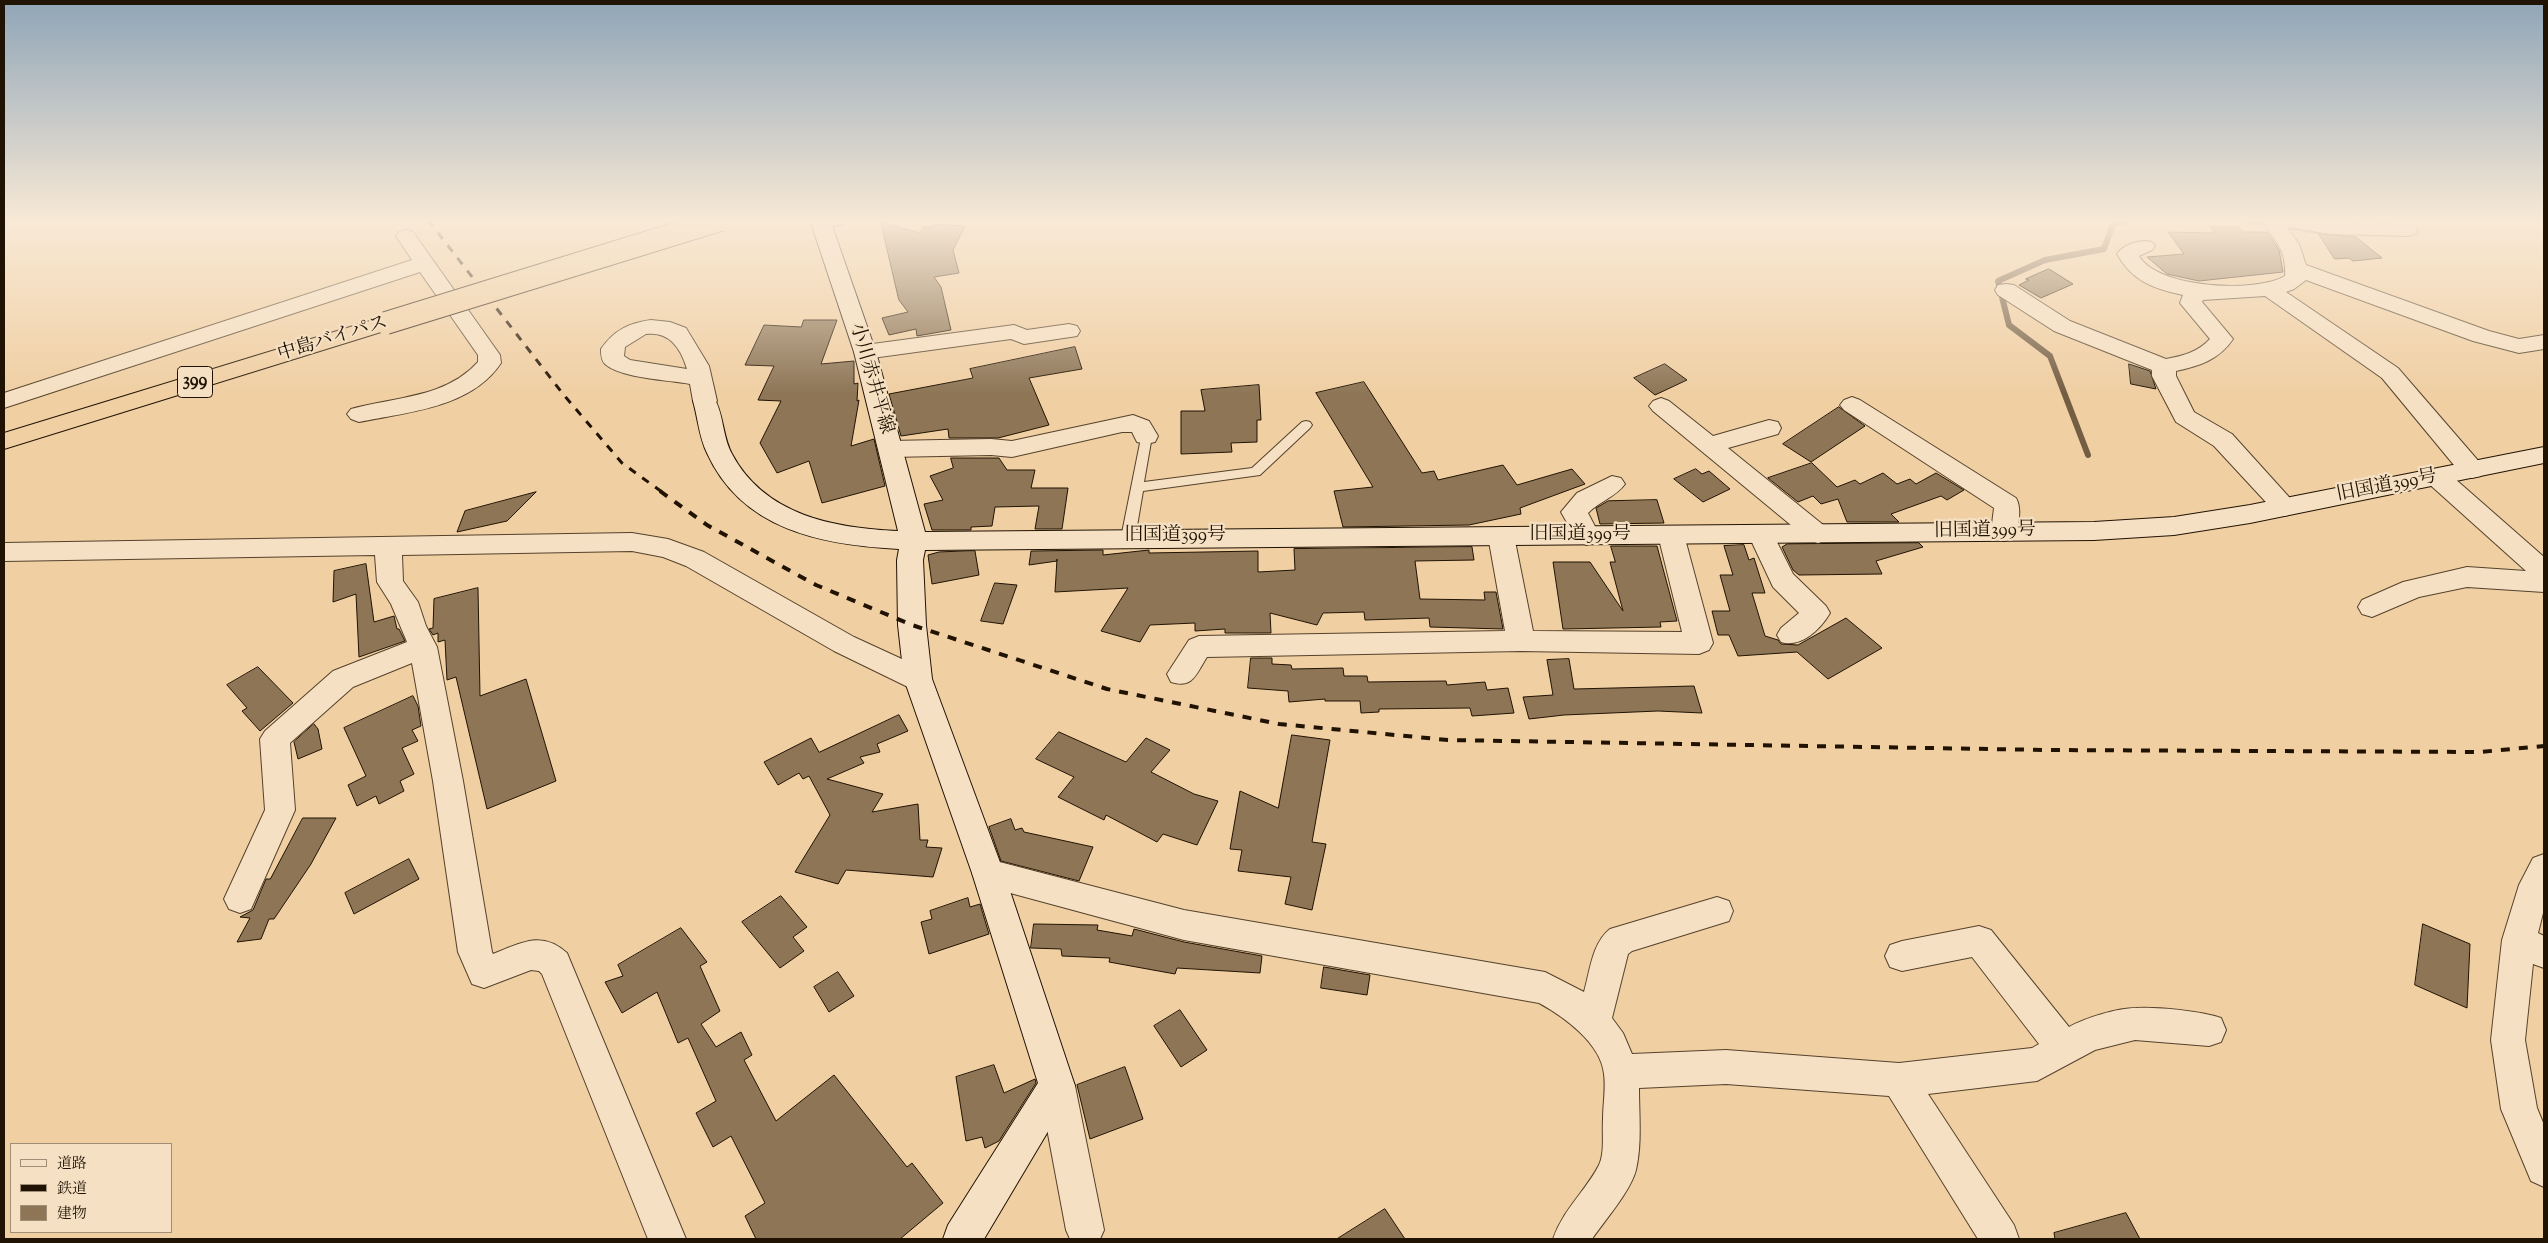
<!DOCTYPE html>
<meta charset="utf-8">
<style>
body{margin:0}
#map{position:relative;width:2548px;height:1243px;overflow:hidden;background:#f0cfa3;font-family:"Sorts Mill Goudy","Noto Serif JP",serif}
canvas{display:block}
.frame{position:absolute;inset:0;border:5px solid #211303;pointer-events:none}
.legend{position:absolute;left:10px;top:1143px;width:162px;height:90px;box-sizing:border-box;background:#f5e0c3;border:1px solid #a08e76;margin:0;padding:6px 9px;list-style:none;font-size:15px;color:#211303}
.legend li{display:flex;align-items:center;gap:10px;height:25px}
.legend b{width:25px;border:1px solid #a08e76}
</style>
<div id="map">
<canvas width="2548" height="1243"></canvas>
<div class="frame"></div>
<ul class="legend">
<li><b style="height:6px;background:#f5e0c3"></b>道路</li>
<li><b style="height:6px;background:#211303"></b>鉄道</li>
<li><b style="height:14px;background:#8d7556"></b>建物</li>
</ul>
</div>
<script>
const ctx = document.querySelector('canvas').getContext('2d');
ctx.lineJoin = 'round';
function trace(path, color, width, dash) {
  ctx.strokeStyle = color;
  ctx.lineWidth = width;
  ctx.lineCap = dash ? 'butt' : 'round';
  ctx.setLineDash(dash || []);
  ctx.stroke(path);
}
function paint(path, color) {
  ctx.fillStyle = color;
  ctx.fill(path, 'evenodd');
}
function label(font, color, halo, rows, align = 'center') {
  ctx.font = font + ' "Sorts Mill Goudy","Noto Serif JP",serif';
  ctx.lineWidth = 4.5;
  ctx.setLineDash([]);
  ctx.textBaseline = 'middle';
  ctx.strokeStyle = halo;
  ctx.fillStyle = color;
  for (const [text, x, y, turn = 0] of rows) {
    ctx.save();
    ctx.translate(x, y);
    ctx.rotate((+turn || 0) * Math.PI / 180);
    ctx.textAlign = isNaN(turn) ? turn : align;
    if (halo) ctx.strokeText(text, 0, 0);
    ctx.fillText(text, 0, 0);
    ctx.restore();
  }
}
trace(new Path2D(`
 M2244,220L2320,231
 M2088,455L2050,356L2009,325L1998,281L2045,260L2104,249L2113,224L2128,220`), '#735d43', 6);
const building = new Path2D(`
 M881,222L920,233L923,227H933L934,224L965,226L953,250L959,273L934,277L941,287L951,330L917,336L916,329L889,335L882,318L908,312L899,300Z
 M2211,227H2239L2243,232H2267L2279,250L2283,272L2199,281L2167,274L2147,257L2184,254L2168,232L2215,233Z
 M2319,234L2356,237L2382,258L2353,261L2349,258L2335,259Z
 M2049,269L2073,284L2041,298L2019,285L2029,280L2026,279Z
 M804,320H837L821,364L854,361V384L858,383L857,401L859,400L851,446L874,439L885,486L822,503L809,461L777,473L760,443L781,401L758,400L774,366L745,365L764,325L801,327Z
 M1075,347L1082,369L1029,378L1049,425L998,438H949L948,429L901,436L889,394L973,378L970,369Z
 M1665,364L1687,380L1655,395L1634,378Z
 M2129,364L2150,371L2156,389L2131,384Z
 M1364,382L1422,473L1434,471L1438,480L1503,465L1517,485L1572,469L1585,484L1520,508L1521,514L1469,525L1343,527L1334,491L1373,487L1316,393Z
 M1259,385L1261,420H1257V442L1231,443L1232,452L1181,454V411H1205L1201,390Z
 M1839,407L1865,426L1811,462L1783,444Z
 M951,458H999L1007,470H1035L1031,488H1068L1062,529H1035L1039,506L995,507L992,526L971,527V530H932L924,504L943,500L930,476L953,468Z
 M1812,463L1837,487L1855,480L1860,484L1883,473L1897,484L1910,479L1916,484L1936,473L1964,490L1947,500L1941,496L1891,514L1899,522H1847L1838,499L1821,504L1813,496L1798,502L1768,478Z
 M1696,469L1702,474L1709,471L1730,489L1703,502L1674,479Z
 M536,492L507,521L457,532L465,511Z
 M1657,500L1664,523L1600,524L1596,508L1608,501Z
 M1919,543L1923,547L1876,561L1882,574L1799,575L1793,570L1782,547L1787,544Z
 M1744,545L1749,560L1754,558L1765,593H1752L1765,636L1778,640L1781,644L1798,645L1846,618L1882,648L1828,679L1797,652L1738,656L1729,635H1718L1712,611H1730L1720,575H1733L1724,546Z
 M1611,546H1657L1677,621L1660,622L1661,627L1563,629L1553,562H1590L1623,611L1610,562H1615Z
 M1472,547L1474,560L1415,561L1420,599L1485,600L1484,592H1496L1503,629L1430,627L1429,618L1365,620L1364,612L1323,613L1317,625L1270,613L1271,633H1225V629L1195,631V623L1150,625L1140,642L1101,631L1128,588L1055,592L1057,559V561L1029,565L1031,551L1103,550V555L1149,550V553L1258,551V572L1295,570L1294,549Z
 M975,551L979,575L932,584L928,555L939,552Z
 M366,564L374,622L394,616L397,629H399L405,641L359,657L356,594L333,602L334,571Z
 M995,583L1017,585L1003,624L981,621Z
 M478,588L480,696L526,679L556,781L487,809L456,677L447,680L445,640L438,642V633L433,635L429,629L433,628L434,599Z
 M1251,658H1272V664L1291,665L1292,669L1343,668L1344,676H1367L1368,682L1446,681L1447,685L1485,682L1487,690L1508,688L1514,713L1472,716L1470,708L1379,709V712L1361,713L1360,701H1325V699L1289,702L1288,691L1248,688Z
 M1569,659L1574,689L1694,686L1702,713L1658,711L1564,715L1529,719L1523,697L1553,695L1547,660Z
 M258,667L293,703L260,731L242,711L247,708L227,685Z
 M413,696L418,706L421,726L412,730L418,741L402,748L414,774L400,781L404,791L379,804L376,796L357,806L348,785L366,776L344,728Z
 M899,715L908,731L877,744L880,752L860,757L864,763L827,779L883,794L872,812L918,804L920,840H928L926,847L942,848L933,877L846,870L838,884L795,872L830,815L809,776L803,779L799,773L778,785L764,762L811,738L819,752Z
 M314,724L318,729L322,749L298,759L294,742Z
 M1059,732L1126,762L1146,738L1170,750L1151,772L1194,794L1218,801L1197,845L1163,834L1157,842L1106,815L1104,820L1058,797L1074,777L1036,759Z
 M1292,735L1330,740L1312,842L1326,844L1312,910L1285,904L1291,877L1238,871L1242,850L1230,849L1240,791L1278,808Z
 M303,818H336L311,864L274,919H269L261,939L237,942L250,918L240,917L253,910L266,879H270Z
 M1011,819L1015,830L1022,828L1024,832L1093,847L1079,881L1001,861L989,827Z
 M409,859L419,879L354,914L345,893Z
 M781,896L807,927L793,937L804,951L780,968L742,922Z
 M968,898L970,907L980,904L989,934L929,954L921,922L932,919L930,911Z
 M1034,924L1098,925L1097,930L1132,936L1134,929L1184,942L1262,956L1260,973L1177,968L1175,974L1109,962L1110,958L1062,956L1061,949L1031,948Z
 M2423,924L2470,944L2467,1008L2415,985Z
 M681,928L707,962L700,966L720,1011L701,1024L716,1047L741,1032L752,1055L744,1060L776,1121L834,1075L907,1167L912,1163L943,1203L900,1239H756L745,1216L765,1203L731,1136L713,1147L696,1113L716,1101L688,1038L678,1043L657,992L622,1013L605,982L623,976L618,965Z
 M1324,967L1370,975L1367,995L1321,988Z
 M838,972L854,996L829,1012L814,987Z
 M1180,1010L1207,1050L1181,1067L1154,1026Z
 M994,1065L1004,1093L1035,1079L1036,1083L999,1141L985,1148L982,1137L966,1141L956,1077Z
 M1125,1067L1143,1119L1090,1139L1077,1085Z
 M1385,1209L1405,1239H1337Z
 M2126,1213L2140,1239H2055L2054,1233Z`);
paint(building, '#8d7556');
trace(building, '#211303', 1);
const lane = new Path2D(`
 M1306,421L1310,422L1312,425L1310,428L1260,475L1143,491L1135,538L1128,543L1123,541L1121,538L1142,433L1146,432L1152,436L1144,482L1252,468L1302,422Z`);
const street = new Path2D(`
 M2264,220L2391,223L2389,220H2410L2418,230L2415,234L2408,236L2331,234L2287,227L2299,244L2306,265L2489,331L2519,339L2544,335V349L2519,353L2473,341L2306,280L2294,289L2286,292L2398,368L2481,464L2484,470L2481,476L2472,478L2463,476L2382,378L2265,296L2203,300L2202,302L2233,339C2219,360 2199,366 2176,371V376L2194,412L2232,434L2298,507L2294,513L2285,516L2276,513L2214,446L2176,422L2152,376V370L2054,331L1998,295L1995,290L1998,285L2006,284L2014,285L2070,321L2166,359C2183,356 2198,352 2210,339L2180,303L2183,295C2154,289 2132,281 2117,254C2123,244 2141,239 2152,242L2155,246L2152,250L2139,256C2158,289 2257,293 2285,276C2286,264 2283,251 2276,241C2271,233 2266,230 2264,220Z
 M406,230L413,232L500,355L501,363C471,408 408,412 359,422L351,419L347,414L351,409C394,397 446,398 478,362V355L420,272L4,408V393L412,260L396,236L399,232Z
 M651,320L670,322L686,328L709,366L717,401L713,406L705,409L697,406L693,401L690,384C669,380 620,378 605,364C601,360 601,354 601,349C614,330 629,323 651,320ZM646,334C669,331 681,348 687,369L630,360L624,356L625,347Z
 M1069,324L1077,326L1080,331L1077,336L1024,344L1011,339L865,359L857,357L854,352L857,347L865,345L1014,325L1027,330Z
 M1852,397L1860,400L2016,498C2022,508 2019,528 2013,538L2004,541L1995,538L1991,532L1994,508L1844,410L1840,405L1844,400Z
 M1661,398L1669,401L1713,436L1769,420L1778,422L1781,428L1778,434L1728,448L1827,528L1831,534L1827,540L1818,543L1809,540L1653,411L1649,406L1653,401Z
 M1133,415L1149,421L1158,436L1155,442L1146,444L1137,442L1132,432H1122L1012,457L991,455L890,457L881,455L878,449L881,443L890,441L991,439L1012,441Z
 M2437,469L2446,471L2544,557V592L2467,587L2419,597L2372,617L2362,614L2358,607L2362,600L2403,582L2467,567L2526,571L2428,483L2425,477L2428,471Z
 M1612,476L1621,478L1625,484C1616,497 1598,502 1588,513L1600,536L1596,542L1587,545L1578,542L1561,512L1577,493Z
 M1761,525L1770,528L1793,574L1826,606L1830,613C1820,630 1801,648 1781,642L1777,635L1781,628L1799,613L1773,587L1748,534L1752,528Z
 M1671,526L1680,529L1684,535L1713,643L1709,650L1699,654L1521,651L1207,657C1196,674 1193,689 1171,682L1167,674L1189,640L1199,636L1505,631L1488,536L1492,530L1501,527L1510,530L1514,536L1533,631L1682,632L1658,535L1662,529Z
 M632,533L668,539L704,552L854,637L928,671L932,679L928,687L918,690L908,687L834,651L686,566L663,557L632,551L402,555L403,581L418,602L426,626L437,647L463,781L492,952L493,954C521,943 541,930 567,953L686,1239H648L542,974L539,971L531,970L484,988L472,984L458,952L433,781L412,663L353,687L290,743L295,810L251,909L240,913L229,909L224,899L265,810L260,739L265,731L333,671L407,642L391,604L377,582L375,555L4,561V543Z
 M2544,854V909L2538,933L2544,936V968L2533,964L2525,1040L2537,1108L2544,1125V1187L2531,1181L2501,1109L2491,1040L2502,940L2519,885L2533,858Z
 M988,859L1184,910L1545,972L1584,992C1590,971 1592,943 1610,929L1717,897L1729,901L1733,911L1729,921L1632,951L1628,954L1612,1018L1623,1033L1632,1054L1726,1050L1899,1063L2032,1048L2039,1044L1972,957L1902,971L1890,967L1885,956L1890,945L1902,941L1979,926L1991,930L2069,1027C2085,1018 2117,1008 2136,1008C2158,1007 2201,1011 2221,1018L2226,1030L2221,1042L2209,1046L2135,1040L2095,1050L2037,1081L1928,1094L2014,1225L2019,1239H1978L1889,1096L1726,1084L1639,1088C1639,1115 1642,1144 1636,1170C1630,1192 1605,1220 1592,1239H1553C1564,1208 1585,1192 1599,1165C1605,1153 1602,1133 1603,1119C1603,1104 1606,1088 1604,1074C1601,1043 1563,1016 1539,1003L1184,940L988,887L977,883L972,873L977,863Z
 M1057,1069L1070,1074L1075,1086L1104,1230L1100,1239H1070L1066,1230L1039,1086L1044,1074Z`);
const secondary = new Path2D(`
 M810,220H830L876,352L925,532L2094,522L2174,517L2250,505L2544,447V463L2250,523L2174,535L2094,540L925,550L923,560L926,625L932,679L1004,873L1075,1086L984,1239H943L948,1225L1038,1083L972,873L904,679L898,625L897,560L899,549C822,545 742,530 707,453C699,437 698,418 693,401L697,396L705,393L713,396C724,413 722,436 732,454C765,516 835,528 898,531L854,352Z`);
const highway = new Path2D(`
 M813,220H845L842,224L821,229L814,227L811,223Z
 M386,316L394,318L397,323L394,328L4,449V433Z`);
trace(lane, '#55422b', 2);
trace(street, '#55422b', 2);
trace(secondary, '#211303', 2);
trace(highway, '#211303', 2);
paint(lane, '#f5e0c3');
paint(street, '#f5e0c3');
paint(secondary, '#f5e0c3');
paint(highway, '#f0cfa3');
trace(new Path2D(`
 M428,220L563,394L622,463L662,492`), '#211303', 3, [8, 8]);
trace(new Path2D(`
 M660,491L707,525L816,585L912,625L1107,689L1279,724L1448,740L2049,750L2480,752L2544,746`), '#211303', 4, [9, 9]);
const highwayBridge = new Path2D(`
 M386,323L720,220`);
trace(highwayBridge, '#211303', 24, []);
trace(highwayBridge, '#f0cfa3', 22);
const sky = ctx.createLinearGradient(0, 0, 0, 394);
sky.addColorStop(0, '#8fa5b7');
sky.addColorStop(0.56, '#f8e9d6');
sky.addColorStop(1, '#f8e9d600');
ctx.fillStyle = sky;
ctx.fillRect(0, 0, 2548, 394);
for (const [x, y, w] of [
 [195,382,35]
]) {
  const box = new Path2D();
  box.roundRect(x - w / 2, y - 15.5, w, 31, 4);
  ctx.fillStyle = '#f5e0c3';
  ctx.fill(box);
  trace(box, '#211303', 1);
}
label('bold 18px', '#211303', null, [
 ["399",195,382]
]);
label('19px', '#211303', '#f5e0c3', [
 ["中島バイパス",333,340,-17],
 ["小川赤井平線",870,379,74],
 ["旧国道399号",2387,487,-11],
 ["旧国道399号",1985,532,-1],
 ["旧国道399号",1580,536],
 ["旧国道399号",1175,537]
]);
</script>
